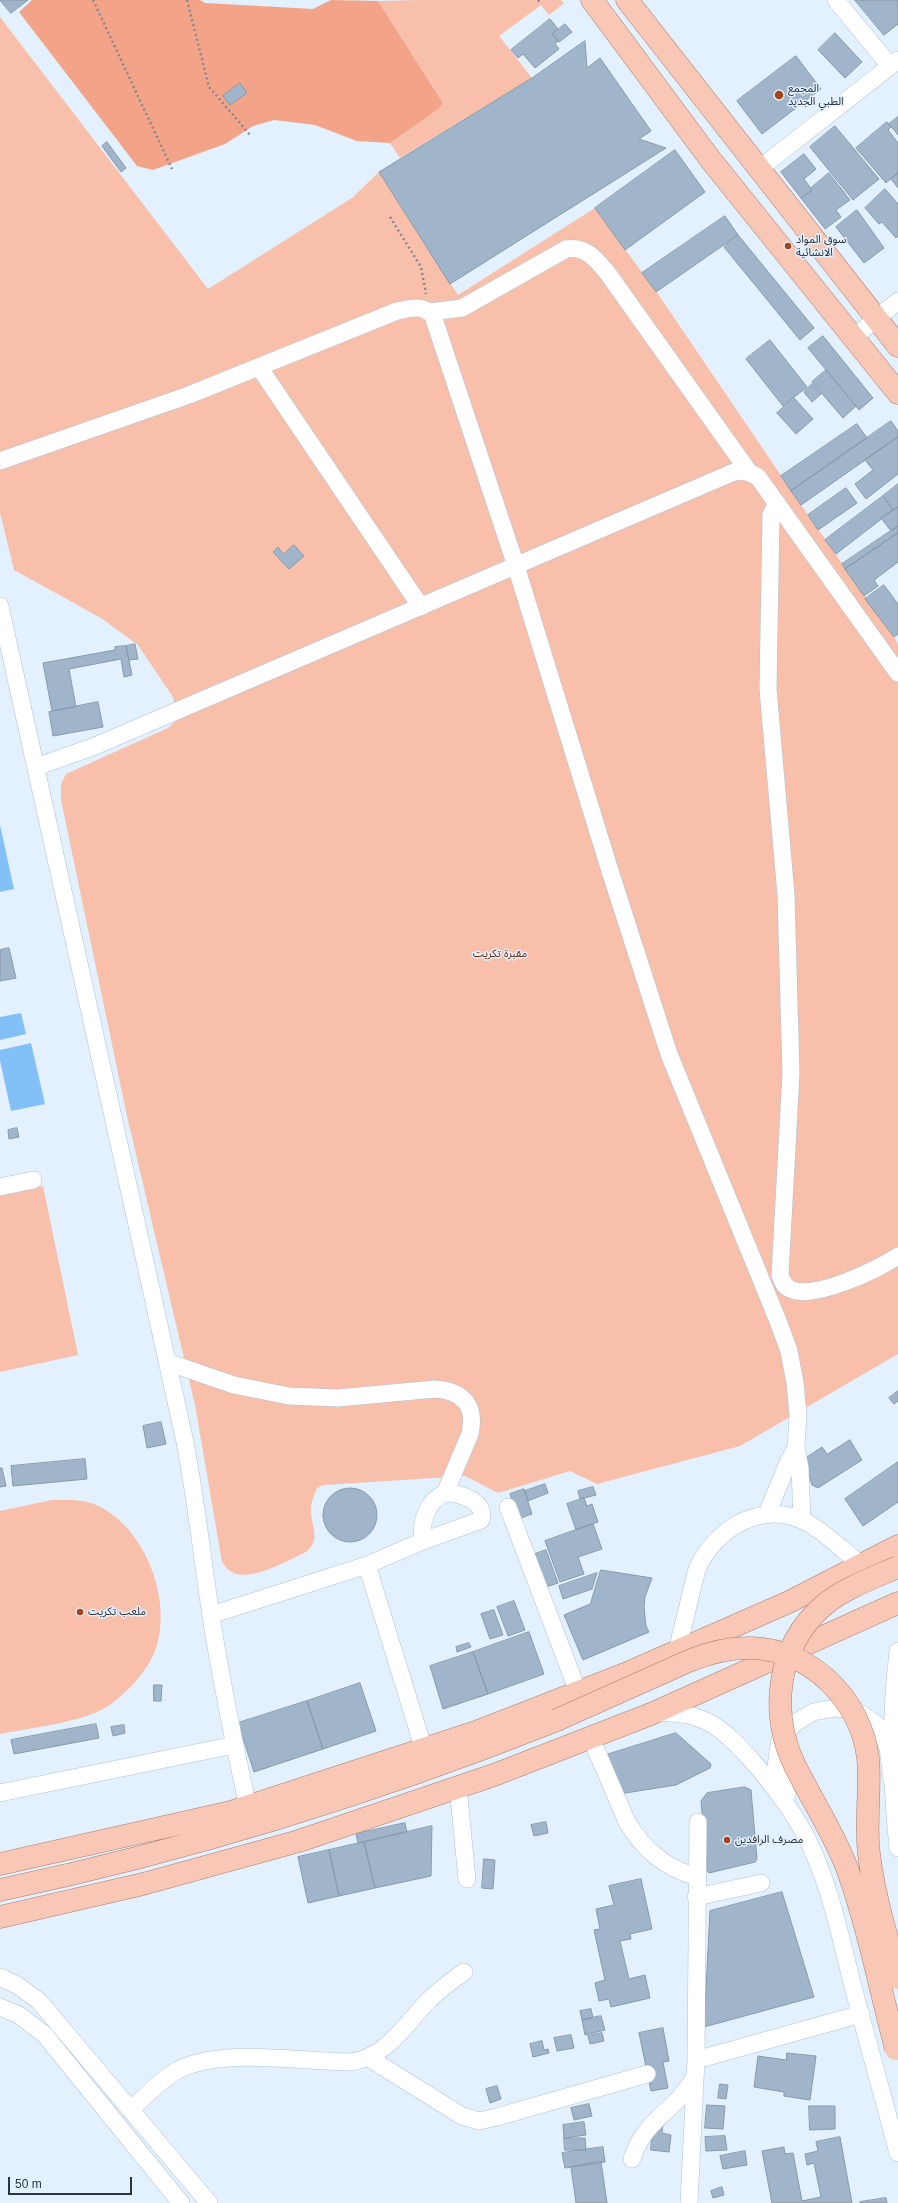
<!DOCTYPE html>
<meta charset="utf-8">
<style>
body{margin:0}
#map{position:relative;width:898px;height:2203px;overflow:hidden;background:#e3f0fd;font-family:Arial,sans-serif}
canvas{display:block}
.scale{position:absolute;left:8px;top:2177px;width:124px;height:18px;box-sizing:border-box;border:2px solid #2c343c;border-top:0;padding-left:5px;font-size:12px;line-height:14px;white-space:nowrap;color:#2c343c;-webkit-text-stroke:3px #e3f0fd;paint-order:stroke}
</style>
<div id="map">
<canvas width="898" height="2203"></canvas>
<div class="scale">50 m</div>
</div>
<script>
const ctx = document.querySelector('canvas').getContext('2d');
ctx.lineJoin = 'round';
function paint(path, color) {
  ctx.fillStyle = color;
  ctx.fill(path, 'evenodd');
}
function trace(path, color, width, dash) {
  ctx.strokeStyle = color;
  ctx.lineWidth = width;
  ctx.lineCap = dash ? 'butt' : 'round';
  ctx.setLineDash(dash || []);
  ctx.stroke(path);
}
function label(font, color, halo, rows, align = 'center') {
  ctx.font = font + ' Arial,"Noto Sans Arabic",sans-serif';
  ctx.lineWidth = 3;
  ctx.setLineDash([]);
  ctx.textBaseline = 'middle';
  ctx.strokeStyle = halo;
  ctx.fillStyle = color;
  for (const [text, x, y, turn = 0] of rows) {
    ctx.save();
    ctx.translate(x, y);
    ctx.rotate((+turn || 0) * Math.PI / 180);
    ctx.textAlign = isNaN(turn) ? turn : align;
    if (halo) ctx.strokeText(text, 0, 0);
    ctx.fillText(text, 0, 0);
    ctx.restore();
  }
}
paint(new Path2D(`
 M420,0H561L564,3L549,15L541,5L499,36L532,78L400,158L390,143L440,108L443,103L378,1Z
 M0,17L208,289L352,198L379,172L458,295L595,208L660,297L801,505L894,637L898,644V1354L740,1446L597,1484L570,1471L498,1493L465,1476L324,1485L317,1488C315,1494 312,1499 311,1506C309,1524 323,1538 306,1552C288,1560 249,1584 230,1571C227,1569 225,1565 222,1562L195,1405L127,1116L61,800V784L66,774L168,728L177,720L173,697L138,645L101,618L14,570L0,513Z
 M43,1186L78,1355L0,1372V1195Z
 M52,1500C65,1500 78,1499 91,1503C142,1521 172,1595 157,1645C150,1668 130,1690 111,1704C87,1722 30,1728 0,1734V1511Z`), '#f8bfaa');
paint(new Path2D(`
 M32,0H200L205,3L313,9L331,0L378,1L443,103L440,108L390,143L357,141L315,125L274,120L253,126L225,144L153,170L137,166L19,12Z`), '#f3a488');
paint(new Path2D(`
 M0,825L14,889L0,892Z
 M21,1013L26,1034L0,1040V1017Z
 M31,1043L45,1104L11,1111L0,1061V1050Z`), '#83c0f8');
const building = new Path2D(`
 M0,0H28L11,13Z
 M855,0H898V24L884,35Z
 M550,19L558,29L552,34L558,41L555,44L559,49L535,68L523,54L518,58L511,50Z
 M565,24L572,32L559,42L553,34Z
 M835,33L862,62L845,78L818,50Z
 M585,41L587,68L600,58L651,131L639,139L666,148L450,284L379,172L532,78Z
 M796,56L821,89L762,134L737,101Z
 M240,83L247,93L230,105L223,96Z
 M898,117V135L889,124Z
 M887,122L891,127L888,130L898,143V173L886,183L856,148Z
 M835,126L879,179L853,200L810,147Z
 M107,142L126,168L121,172L102,146Z
 M675,150L705,192L625,250L595,208Z
 M804,154L816,169L804,179L812,190L801,198L781,172Z
 M829,173L850,200L836,210L841,217L825,229L801,198L812,190L811,188Z
 M898,173V188L891,179Z
 M885,189L898,204V236L896,238L882,222L879,224L865,208Z
 M857,210L884,248L864,263L836,227Z
 M725,216L738,235L656,292L642,273Z
 M738,235L814,328L800,340L724,247Z
 M823,336L873,398L859,410L808,348Z
 M770,340L807,387L783,406L746,359Z
 M826,370L856,406L843,418L812,382Z
 M812,384L821,394L812,402L804,392Z
 M794,398L813,419L796,434L777,413Z
 M891,421L898,431V437L801,505L791,491Z
 M857,424L867,438L791,491L781,476Z
 M898,437V474L866,499L855,484L873,470L865,460Z
 M898,484V507L893,510L883,496Z
 M846,488L857,503L818,530L808,515Z
 M883,496L893,510L836,554L825,540Z
 M898,507V526L891,531L881,518Z
 M898,526V533L845,569L842,564Z
 M898,533V562L874,580L878,586L864,596L845,569Z
 M294,545L304,556L289,569L273,552L278,547L283,554Z
 M884,585L898,604V634L894,637L865,599Z
 M135,644L138,659L129,660L126,646Z
 M126,646L132,675L124,677L121,659L69,669L76,707L52,711L43,663L115,650V647Z
 M98,702L103,727L53,736L49,712Z
 M9,948L16,978L0,981V950Z
 M17,1128L19,1137L9,1139L8,1130Z
 M898,1391V1401L894,1404L889,1398Z
 M161,1422L166,1444L147,1448L143,1426Z
 M850,1440L862,1460L818,1488L812,1485L804,1459L822,1447L827,1454Z
 M85,1459L87,1479L13,1486L11,1466Z
 M898,1462V1502L863,1526L845,1499Z
 M0,1468H2L6,1486L0,1487Z
 M545,1484L548,1493L528,1501L525,1491Z
 M593,1487L596,1495L580,1499L578,1491Z
 M323 1515a27 27 0 1 1 54 0a27 27 0 1 1-54 0Z
 M524,1489L532,1514L518,1519L510,1494Z
 M584,1498L587,1506L592,1504L598,1522L576,1530L567,1504Z
 M593,1524L602,1549L578,1557L584,1574L560,1582L545,1541Z
 M546,1550L558,1583L546,1587L535,1554Z
 M601,1570L652,1578L645,1597L644,1607L646,1626L649,1632L583,1660L564,1615L590,1604Z
 M597,1573L592,1589L563,1599L559,1586Z
 M514,1601L525,1630L508,1636L497,1607Z
 M494,1610L503,1635L490,1639L481,1614Z
 M529,1632L544,1674L488,1694L473,1652Z
 M469,1643L471,1647L457,1652L456,1647Z
 M473,1652L488,1694L443,1709L430,1666Z
 M360,1683L376,1731L323,1749L307,1701Z
 M154,1685H162L161,1701H154Z
 M307,1701L323,1749L254,1772L238,1723Z
 M96,1724L99,1738L14,1754L11,1740Z
 M124,1725L125,1733L113,1736L111,1727Z
 M676,1733L711,1764L710,1768L676,1785L619,1794L606,1755Z
 M745,1787L751,1790L757,1859L755,1862L709,1873L707,1870L701,1801L707,1793Z
 M546,1822L548,1833L534,1836L531,1825Z
 M405,1823L407,1832L358,1843L356,1834Z
 M432,1826L431,1876L375,1888L364,1842Z
 M364,1842L375,1888L339,1896L329,1850Z
 M329,1850L339,1896L308,1903L298,1857Z
 M484,1859L495,1860L493,1889L482,1888Z
 M641,1879L652,1929L630,1934L631,1939L620,1941L629,1979L645,1975L650,1998L611,2007L609,1999L599,2001L595,1983L605,1980L594,1930L600,1929L596,1909L614,1905L609,1886Z
 M782,1892L814,1997L704,2027L710,1911Z
 M591,2009L593,2018L582,2020L580,2011Z
 M601,2016L605,2030L585,2035L582,2020Z
 M663,2028L669,2061L663,2062L668,2088L651,2091L639,2033Z
 M602,2033L604,2041L590,2044L588,2036Z
 M571,2035L574,2048L557,2051L554,2038Z
 M542,2041L544,2050L548,2049L549,2053L533,2057L530,2044Z
 M787,2053L816,2056L810,2100L784,2096V2092L754,2087L758,2056L786,2060Z
 M720,2084L728,2085L726,2099L718,2098Z
 M497,2086L501,2099L490,2103L486,2089Z
 M589,2104L592,2116L574,2120L571,2108Z
 M707,2105L725,2106L723,2129L705,2128Z
 M809,2106H835V2129L810,2130Z
 M584,2122L586,2135L564,2138L563,2125Z
 M653,2123L663,2124L662,2133L671,2135L669,2152L651,2150Z
 M725,2136L727,2150L706,2151L705,2137Z
 M840,2137L852,2203H772L762,2151L784,2147L785,2154L793,2153L802,2201L821,2197L814,2163L807,2165L805,2154L818,2151L816,2142Z
 M564,2138H585L586,2150H565Z
 M603,2147L605,2162L565,2168L562,2153Z
 M745,2151L747,2165L723,2169L720,2156Z
 M601,2162L607,2203H576L571,2167Z
 M722,2187L724,2195L713,2198L711,2191Z
 M886,2198L887,2203H860V2202Z`);
paint(building, '#a0b5c9');
trace(building, '#869aad', 1);
const minor = new Path2D(`
 M836,0L890,66
 M759,169L898,60
 M430,312L462,308L566,249C587,246 597,260 609,275L749,472
 M853,338L898,301
 M259,367L421,607
 M0,461L189,395L397,311C410,308 424,304 433,316L516,566L611,874L669,1054L778,1321L789,1351L795,1383L798,1415L796,1447L800,1468L802,1520
 M777,503L771,515L768,689L786,895L791,1073L780,1275C782,1281 784,1286 790,1289C813,1301 879,1269 898,1256
 M0,606L185,1442C196,1499 202,1557 211,1616C221,1680 234,1743 248,1807
 M36,767L95,746L734,472C744,470 749,472 758,477L898,673
 M0,1187L33,1180
 M167,1362L234,1385L289,1396L338,1398L435,1389C464,1391 476,1406 470,1434L445,1493C427,1501 420,1522 423,1541
 M508,1507L578,1692
 M767,1514L787,1465L796,1447
 M367,1565L424,1750
 M211,1615L367,1565L423,1541L481,1520C487,1501 459,1493 445,1493
 M677,1651L697,1569C716,1527 764,1499 808,1523C827,1534 844,1551 861,1565
 M898,1651C890,1717 891,1782 898,1848
 M657,1713C704,1710 724,1729 754,1763C772,1784 789,1806 803,1831C831,1882 841,1943 856,1998C870,2050 884,2101 898,2153
 M591,1738L627,1822C644,1850 665,1868 697,1877
 M458,1787L467,1879
 M0,1793L234,1745
 M787,1794L776,1767L780,1739L795,1723L813,1712L835,1708L856,1710L877,1725L888,1747L892,1781
 M696,1897L761,1883
 M0,1977L17,1985L39,2001L209,2203
 M0,2007L19,2015L44,2034L181,2203
 M369,2058L462,2116L479,2121L497,2117L647,2074
 M696,2060L861,2014
 M131,2109C146,2096 160,2080 178,2070C222,2047 301,2062 352,2062C388,2056 406,2023 430,1999C441,1989 452,1980 464,1972
 M632,2159C644,2119 674,2113 694,2078
 M689,2203L696,2060L698,1822`);
const major = new Path2D(`
 M592,0L710,159L898,393
 M627,0L898,346
 M0,1864L231,1812L476,1732L625,1674L789,1602L898,1546
 M0,1890C190,1850 376,1792 557,1720
 M0,1917L143,1884L299,1841L494,1775L651,1714L898,1603`);
trace(minor, '#aec3d7', 18);
trace(major, '#ad7c6c', 23);
trace(new Path2D(`
 M93,0L172,169
 M187,0L209,87L251,136
 M538,0L541,4
 M390,217L421,267L426,294`), '#7f8993', 2.5, [2, 3]);
trace(minor, '#fff', 17);
trace(major, '#f8c7b6', 22);
const majorBridge = new Path2D(`
 M557,1720L691,1660C711,1652 730,1647 752,1648C811,1650 861,1700 868,1758C871,1790 865,1822 869,1854C874,1896 887,1937 898,1978
 M896,2049C880,1989 868,1926 847,1868C833,1832 812,1800 795,1766C769,1712 777,1646 823,1606C844,1588 873,1578 898,1567`);
trace(majorBridge, '#ad7c6c', 23, []);
trace(majorBridge, '#f8c7b6', 22);
for (const [x, y, r, color] of [
 [779,95,5,"#a84218"],
 [788,246,4,"#a84218"],
 [80,1612,4,"#a84218"],
 [727,1840,4,"#a84218"]
]) {
  const dot = new Path2D();
  dot.arc(x, y, r, 0, 2 * Math.PI);
  ctx.fillStyle = color;
  ctx.fill(dot);
  trace(dot, '#e3f0fd', 1.5);
}
label('11px', '#2c343c', '#e3f0fd', [
 ["المجمع",788,89],
 ["الطبي الجديد",788,102],
 ["سوق المواد",796,240],
 ["الانشائية",796,253],
 ["ملعب تكريت",88,1612],
 ["مصرف الرافدين",735,1840]
], 'left');
label('11px', '#672a13', '#e3f0fd', [
 ["مقبرة تكريت",500,954]
]);
</script>
